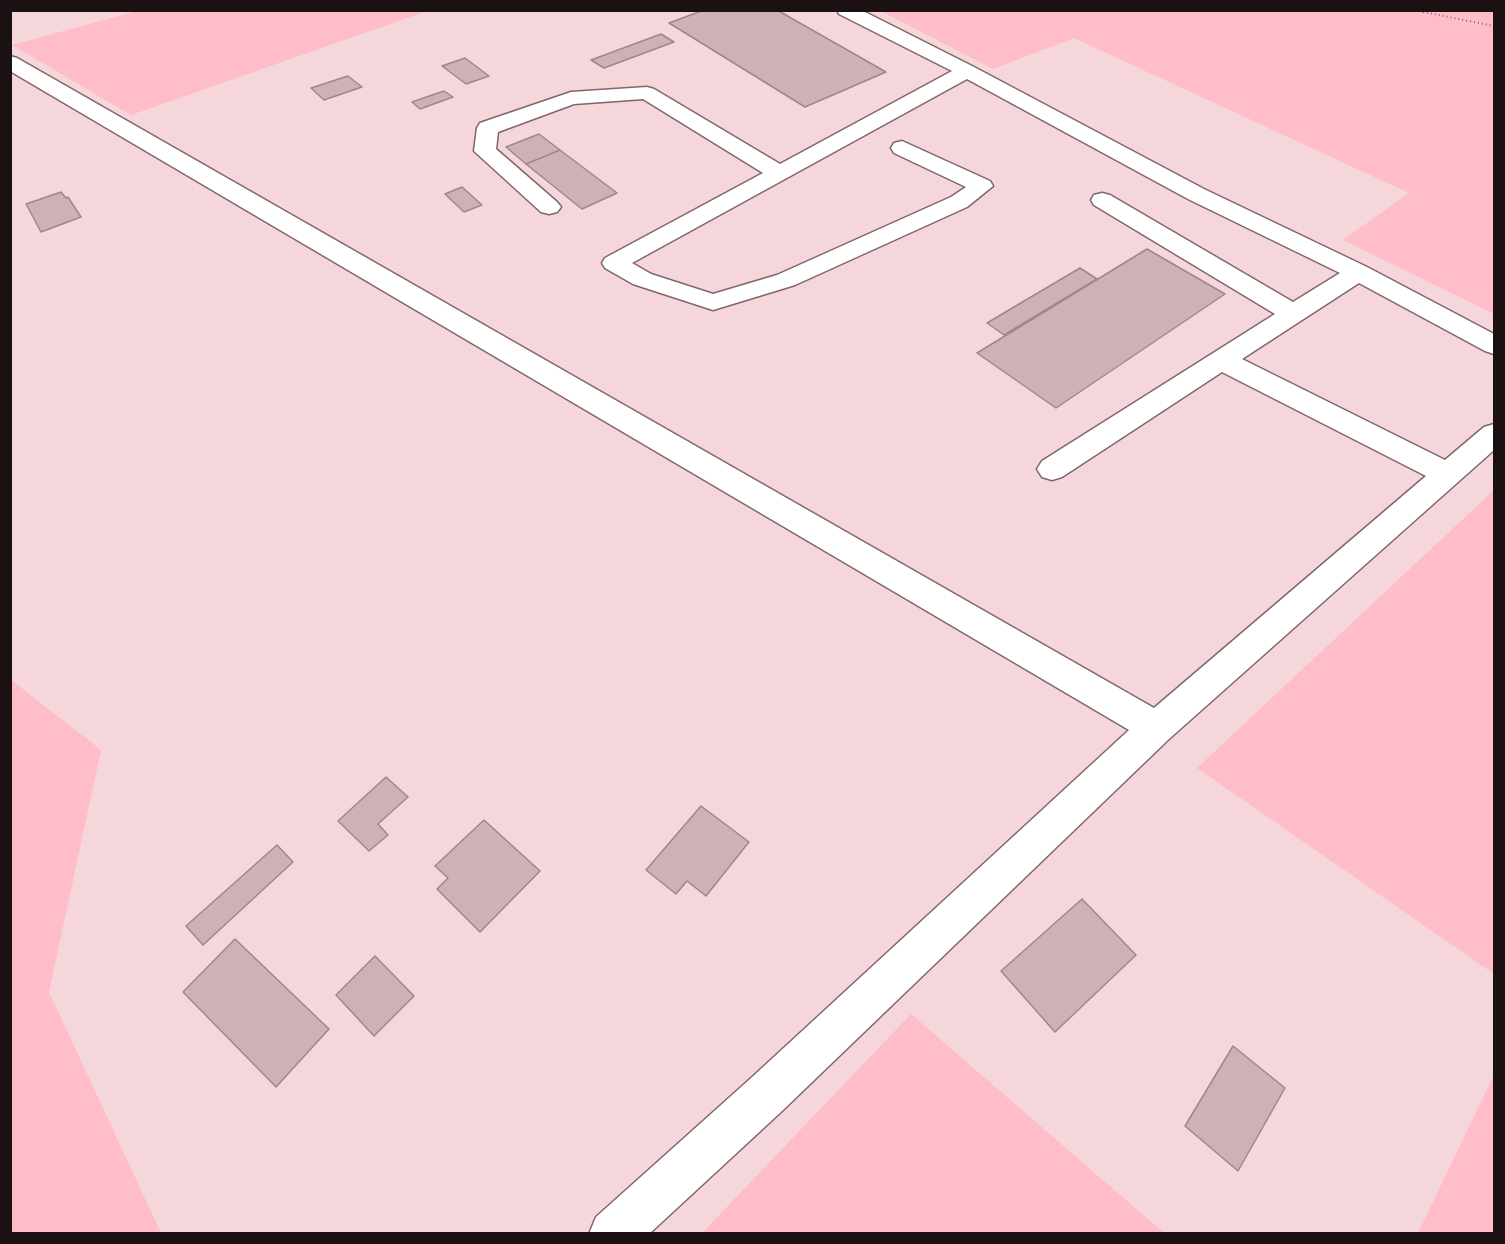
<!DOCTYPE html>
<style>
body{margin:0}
#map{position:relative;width:1505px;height:1244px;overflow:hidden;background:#f5d6db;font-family:"PT Serif",serif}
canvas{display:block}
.frame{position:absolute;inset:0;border:12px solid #1b1113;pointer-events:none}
</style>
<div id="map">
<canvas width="1505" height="1244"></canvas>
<div class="frame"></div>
</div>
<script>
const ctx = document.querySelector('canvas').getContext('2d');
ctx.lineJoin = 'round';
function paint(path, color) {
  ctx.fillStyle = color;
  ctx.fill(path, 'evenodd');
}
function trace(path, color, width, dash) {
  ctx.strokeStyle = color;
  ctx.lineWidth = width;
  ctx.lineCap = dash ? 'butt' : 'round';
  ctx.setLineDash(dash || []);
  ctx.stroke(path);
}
paint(new Path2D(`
 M137,11V10L427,11L131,115L12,45Z
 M881,11H1494V314L1343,240L1409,193L1074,38L993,69Z
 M1494,490V974L1197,768Z
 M11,680L101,750L49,992L161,1233H11Z
 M911,1014L1164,1233H702Z
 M1494,1075V1233H1418Z`), '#febdc8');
const building = new Path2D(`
 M704,10H777L886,72L805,107L669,23Z
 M661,34L674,42L604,68L591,60Z
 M465,58L489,76L466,84L442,66Z
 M348,76L362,87L324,100L311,88Z
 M444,91L453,97L420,109L412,102Z
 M539,134L560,150L526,164L506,147Z
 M560,150L617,193L582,209L526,164Z
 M462,187L482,205L464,212L445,194Z
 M61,192L66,198L68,197L81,217L41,232L26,204Z
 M1147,249L1225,294L1056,408L977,353Z
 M1080,268L1097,279L1004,335L987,323Z
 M386,777L408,797L378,824L388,835L369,851L338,821Z
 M701,806L749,842L706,896L687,881L676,894L646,870Z
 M484,820L540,871L480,932L437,889L448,878L435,866Z
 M277,845L293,862L203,945L186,926Z
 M1082,899L1136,955L1055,1032L1001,971Z
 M235,939L329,1029L276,1087L183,992Z
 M375,956L414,996L374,1036L336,995Z
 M1233,1046L1285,1088L1238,1171L1185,1126Z`);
paint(building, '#ceb1b5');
trace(building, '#a08589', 1.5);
const minor = new Path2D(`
 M837,10H861L974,67L1204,189L1367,267L1494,334V354L1485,351L1359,283L1242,359L1445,460L1484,427L1494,424V450L1169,739L782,1111L649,1234H589L596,1217L750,1079L1129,730L10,71V56L17,58L1154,708L1426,476L1222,372L1062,477L1052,480L1042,477L1037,469L1042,461L1275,314L1094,205L1091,200L1094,195L1102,193L1110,195L1293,302L1340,273L1188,199L967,79L632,263L651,274L713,294L777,275L951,197L966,187L894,153L891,148L894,143L902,141L990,181L993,186L967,207L795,285L713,310L633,284L605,268L602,263L605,258L763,173L643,99L574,104L498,132L496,149L557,202L561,207L557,212L549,214L541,212L474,151L477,128L480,123L571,92L647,87L654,89L780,164L952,71L839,14Z`);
trace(minor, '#80666a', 3);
trace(new Path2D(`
 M1423,12L1494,26`), '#826e72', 2, [1, 3]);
paint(minor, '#fff');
</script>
